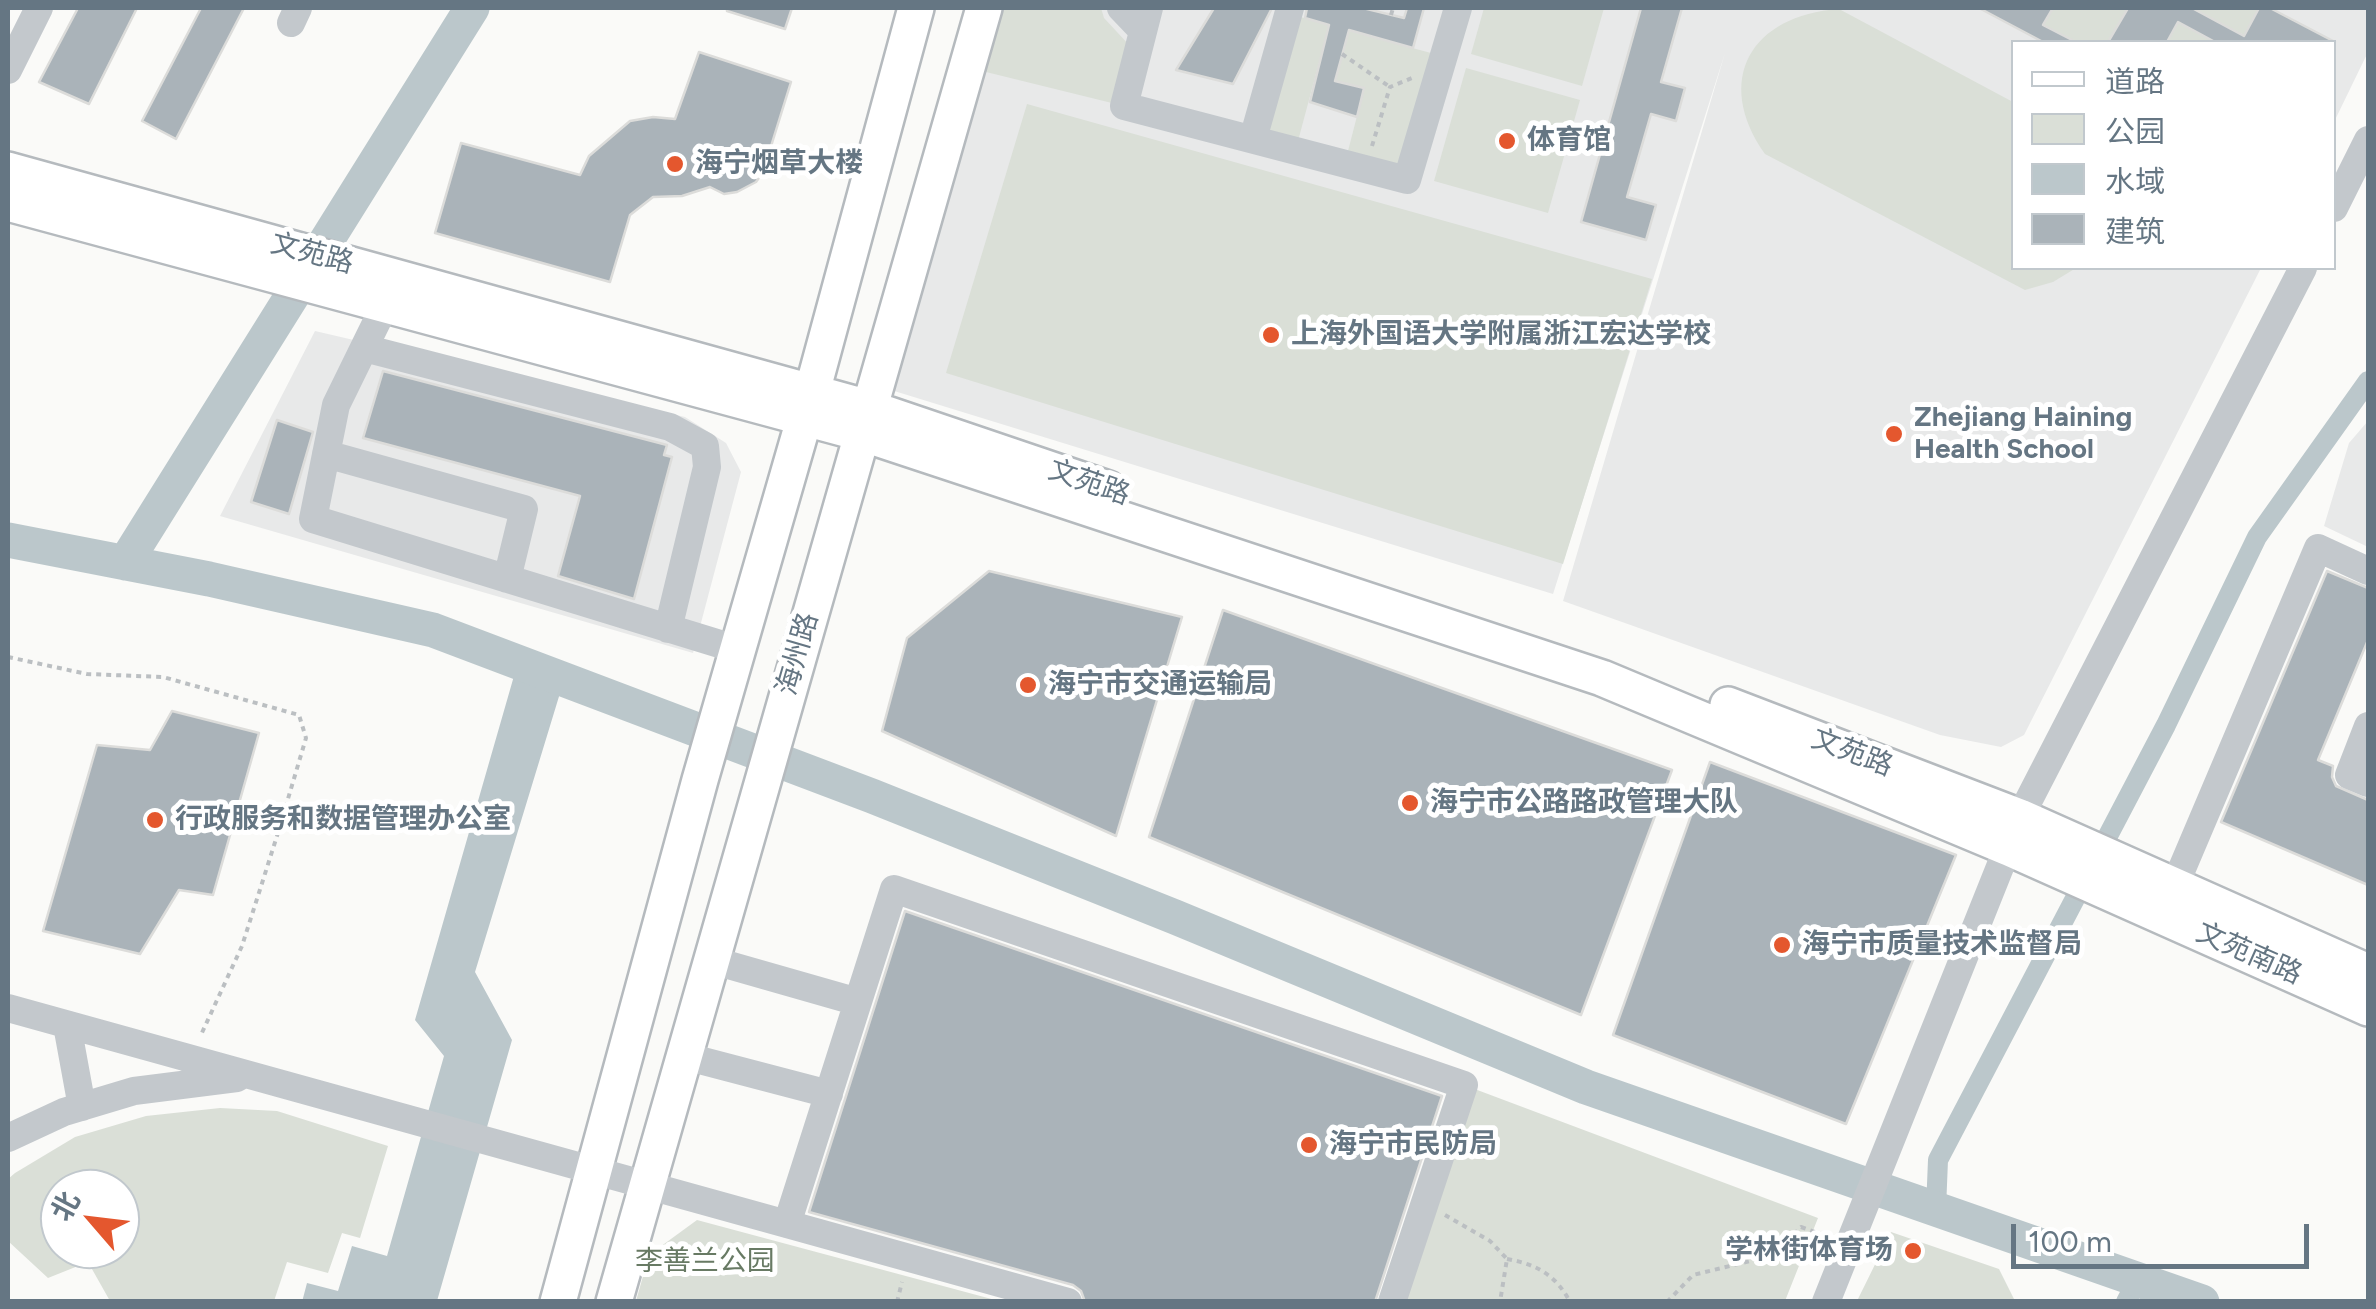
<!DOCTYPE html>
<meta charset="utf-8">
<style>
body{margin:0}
#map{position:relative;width:2376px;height:1309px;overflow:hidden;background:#fafaf8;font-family:Figtree,"Noto Sans SC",sans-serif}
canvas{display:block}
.frame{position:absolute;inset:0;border:10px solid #657683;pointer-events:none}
.legend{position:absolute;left:2011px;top:40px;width:325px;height:230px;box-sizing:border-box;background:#fff;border:2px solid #c1c8cd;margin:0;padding:12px 18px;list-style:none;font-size:30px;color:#657683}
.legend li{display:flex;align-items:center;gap:20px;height:50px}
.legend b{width:50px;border:2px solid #c1c8cd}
.north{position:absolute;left:40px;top:1169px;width:100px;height:100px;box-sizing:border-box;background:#fff;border:2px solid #c1c8cd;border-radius:50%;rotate:298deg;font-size:28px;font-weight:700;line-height:40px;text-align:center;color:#657683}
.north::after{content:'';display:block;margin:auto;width:35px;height:45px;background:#e4572e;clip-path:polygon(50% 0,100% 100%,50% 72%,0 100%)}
.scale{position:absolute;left:2011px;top:1224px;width:298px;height:45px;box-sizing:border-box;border:5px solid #657683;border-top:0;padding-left:12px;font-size:30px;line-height:35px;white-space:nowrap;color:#657683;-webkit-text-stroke:8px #fff;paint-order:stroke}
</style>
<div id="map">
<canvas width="2376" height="1309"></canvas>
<div class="frame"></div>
<ul class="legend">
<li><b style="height:12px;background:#fff"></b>道路</li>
<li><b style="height:28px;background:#dadfd7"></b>公园</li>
<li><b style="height:28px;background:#bbc7cb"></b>水域</li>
<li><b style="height:28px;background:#aab3b9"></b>建筑</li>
</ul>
<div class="north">北</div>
<div class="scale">100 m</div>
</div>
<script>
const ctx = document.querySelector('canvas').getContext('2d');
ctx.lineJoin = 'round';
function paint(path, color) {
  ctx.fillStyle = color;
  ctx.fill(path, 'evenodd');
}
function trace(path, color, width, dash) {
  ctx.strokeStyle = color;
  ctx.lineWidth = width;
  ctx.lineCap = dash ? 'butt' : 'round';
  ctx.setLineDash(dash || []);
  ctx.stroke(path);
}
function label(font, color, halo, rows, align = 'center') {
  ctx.font = font + ' Figtree,"Noto Sans SC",sans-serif';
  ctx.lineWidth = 10;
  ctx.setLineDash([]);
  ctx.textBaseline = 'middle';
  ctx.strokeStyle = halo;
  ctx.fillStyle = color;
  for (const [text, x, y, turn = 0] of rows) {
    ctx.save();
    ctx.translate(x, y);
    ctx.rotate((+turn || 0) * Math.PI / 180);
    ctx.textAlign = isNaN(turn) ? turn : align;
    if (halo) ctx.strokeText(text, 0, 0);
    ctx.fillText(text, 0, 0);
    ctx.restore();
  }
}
paint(new Path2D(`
 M1001,8H2368V52L2334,122V42H2014V268H2261L2024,735L2001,747L1940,735L1563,601L1725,53L1553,594L891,390Z
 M315,331L685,417L726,443L741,472L693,653L220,516Z
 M2368,421V547L2324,526L2349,443Z`), '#e8e9e9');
paint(new Path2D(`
 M1001,8H1101L1104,18L1130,46L1124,106L982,71Z
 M1484,8H1604L1582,86L1471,54Z
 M2053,8H2127L2108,42H2057L2061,34L2043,25Z
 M2192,8H2259L2244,35Z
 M1839,9L2013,102L2014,268H2076L2053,282L2025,290L1765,154C1713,80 1751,15 1839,9Z
 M1297,16L1329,25L1298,141L1266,132Z
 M2178,23L2215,42H2167Z
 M1349,31L1431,53L1398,164L1348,151L1364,89L1335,81Z
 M1466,68L1580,100L1548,213L1434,181Z
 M1027,104L1652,279L1563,564L946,373Z
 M1464,1085L1818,1218L1785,1301L1392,1302Z
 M220,1108L277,1111L388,1146L360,1238L342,1233L328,1273L287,1262L274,1301H110L88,1262L48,1278L8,1241V1179L15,1173L75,1137L146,1116ZM60,1189H120V1249H60Z
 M697,1220L999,1301H636L649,1255Z
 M1891,1232L1999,1269L2015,1301H1857Z`), '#dadfd7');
paint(new Path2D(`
 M518,662L564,680L475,972L512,1040L437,1301L302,1302L307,1283L338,1291L352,1246L387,1256L444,1056L415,1020Z`), '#bbc7cb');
trace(new Path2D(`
 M1936,1209L1938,1160L2166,725L2257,537L2368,381
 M2126,1302L2138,1279`), '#bbc7cb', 20);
trace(new Path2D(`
 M8,540L209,579L433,630L872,796L1175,917L1586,1087L2202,1302
 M125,563L472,8`), '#bbc7cb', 35);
const building = new Path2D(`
 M78,8H137L89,104L39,82Z
 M201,8H244L176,139L142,121Z
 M727,8H792L785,29L727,11Z
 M1214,8H1272L1233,84L1176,70Z
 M1307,8H1363L1404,18L1407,8H1424L1413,48L1349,30L1335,81L1364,88L1357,117L1310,102L1329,25L1305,18Z
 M1641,8H1682L1661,82L1685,88L1676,121L1651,114L1627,197L1656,205L1646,240L1581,222Z
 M1979,8H2053L2043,25L2076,42H2043Z
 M2128,8H2192L2244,36L2259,8H2270L2335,42H2215L2178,22L2167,42H2108Z
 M699,52L791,82L763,172L756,182L737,192L724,194L710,187L682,196L653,197L630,215L610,282L435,233L461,143L580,175L589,156L630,121L653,117L675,119Z
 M383,371L667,445L664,455L672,457L634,599L558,576L580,496L363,438Z
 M277,420L313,432L289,514L251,502Z
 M989,571L1182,617L1116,836L882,731L907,638Z
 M2327,571L2368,588V640L2318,760L2333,766L2332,777L2336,786L2368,800V885L2221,822Z
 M1223,610L1672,770L1581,1015L1149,837Z
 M172,711L259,733L213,895L179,890L140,954L43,931L97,745L150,750Z
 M1710,762L1956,855L1846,1124L1613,1035Z
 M905,911L1442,1096L1375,1302H1085L1081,1291L1073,1285L809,1212Z`);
paint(building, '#aab3b9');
trace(building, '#dcdcda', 2.5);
const major = new Path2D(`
 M8,170L869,408L1108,489
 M8,203L861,433L1602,678L2009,848L2368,1008
 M1728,705L2020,817L2368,972
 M558,1302L700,780L812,392L916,8
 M614,1302L984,8`);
trace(major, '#b5babe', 40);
trace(new Path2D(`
 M1372,10V8
 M1391,15L1393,8
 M1342,54L1390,87
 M1372,146L1390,87L1412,78
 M8,657L87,674L163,677L299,715L306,738L277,836L242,946L200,1037
 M1445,1215L1490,1241L1507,1259L1500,1302
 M1507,1259C1536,1264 1556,1275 1570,1302
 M897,1302L902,1282
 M1667,1302L1693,1275L1775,1255L1801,1227L1826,1236`), '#bbbfc2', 4, [5, 5]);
trace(new Path2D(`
 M1121,8L1143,31L1147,16
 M1149,8L1124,106L1407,180L1458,8
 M291,23L298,8
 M8,70L39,8
 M1253,139L1290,8
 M2334,208L2368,140
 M385,305L336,405L313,519L736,649
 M364,348L670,427L705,446L707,467L668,629
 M326,454L524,509L507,579
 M2368,726L2349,775L2368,783
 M2175,885L2318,548L2368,571
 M711,960L858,1002
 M8,1008L1068,1302
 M67,1025L82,1107
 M684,1056L829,1094
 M8,1138L64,1112L134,1091L237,1078
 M787,1224L894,889L1464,1085L1392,1302
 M1826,1302L2020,817L2303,268`), '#c3c8cc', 28);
trace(major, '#fff', 35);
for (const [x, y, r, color] of [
 [1507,141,10,"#e4572e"],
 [675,164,10,"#e4572e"],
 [1271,335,10,"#e4572e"],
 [1894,434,10,"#e4572e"],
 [1028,685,10,"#e4572e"],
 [1410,803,10,"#e4572e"],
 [155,820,10,"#e4572e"],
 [1782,945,10,"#e4572e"],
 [1309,1145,10,"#e4572e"],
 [1913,1251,10,"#e4572e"]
]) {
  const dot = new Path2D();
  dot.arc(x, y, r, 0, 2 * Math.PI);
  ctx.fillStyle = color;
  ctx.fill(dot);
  trace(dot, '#fff', 4);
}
label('bold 28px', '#657683', '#fff', [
 ["体育馆",1527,141],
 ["海宁烟草大楼",695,164],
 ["上海外国语大学附属浙江宏达学校",1291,335],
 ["Zhejiang Haining",1914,418],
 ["Health School",1914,450],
 ["海宁市交通运输局",1048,685],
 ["海宁市公路路政管理大队",1430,803],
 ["行政服务和数据管理办公室",175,820],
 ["海宁市质量技术监督局",1802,945],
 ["海宁市民防局",1329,1145],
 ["学林街体育场",1893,1251,"right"]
], 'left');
label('28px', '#657683', '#fff', [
 ["文苑路",312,254,15],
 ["文苑路",1089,483,19],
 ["海州路",798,654,-74],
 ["文苑路",1852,753,21],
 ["文苑南路",2249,954,24]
]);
label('28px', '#687a64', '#fff', [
 ["李善兰公园",705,1262]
]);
</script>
